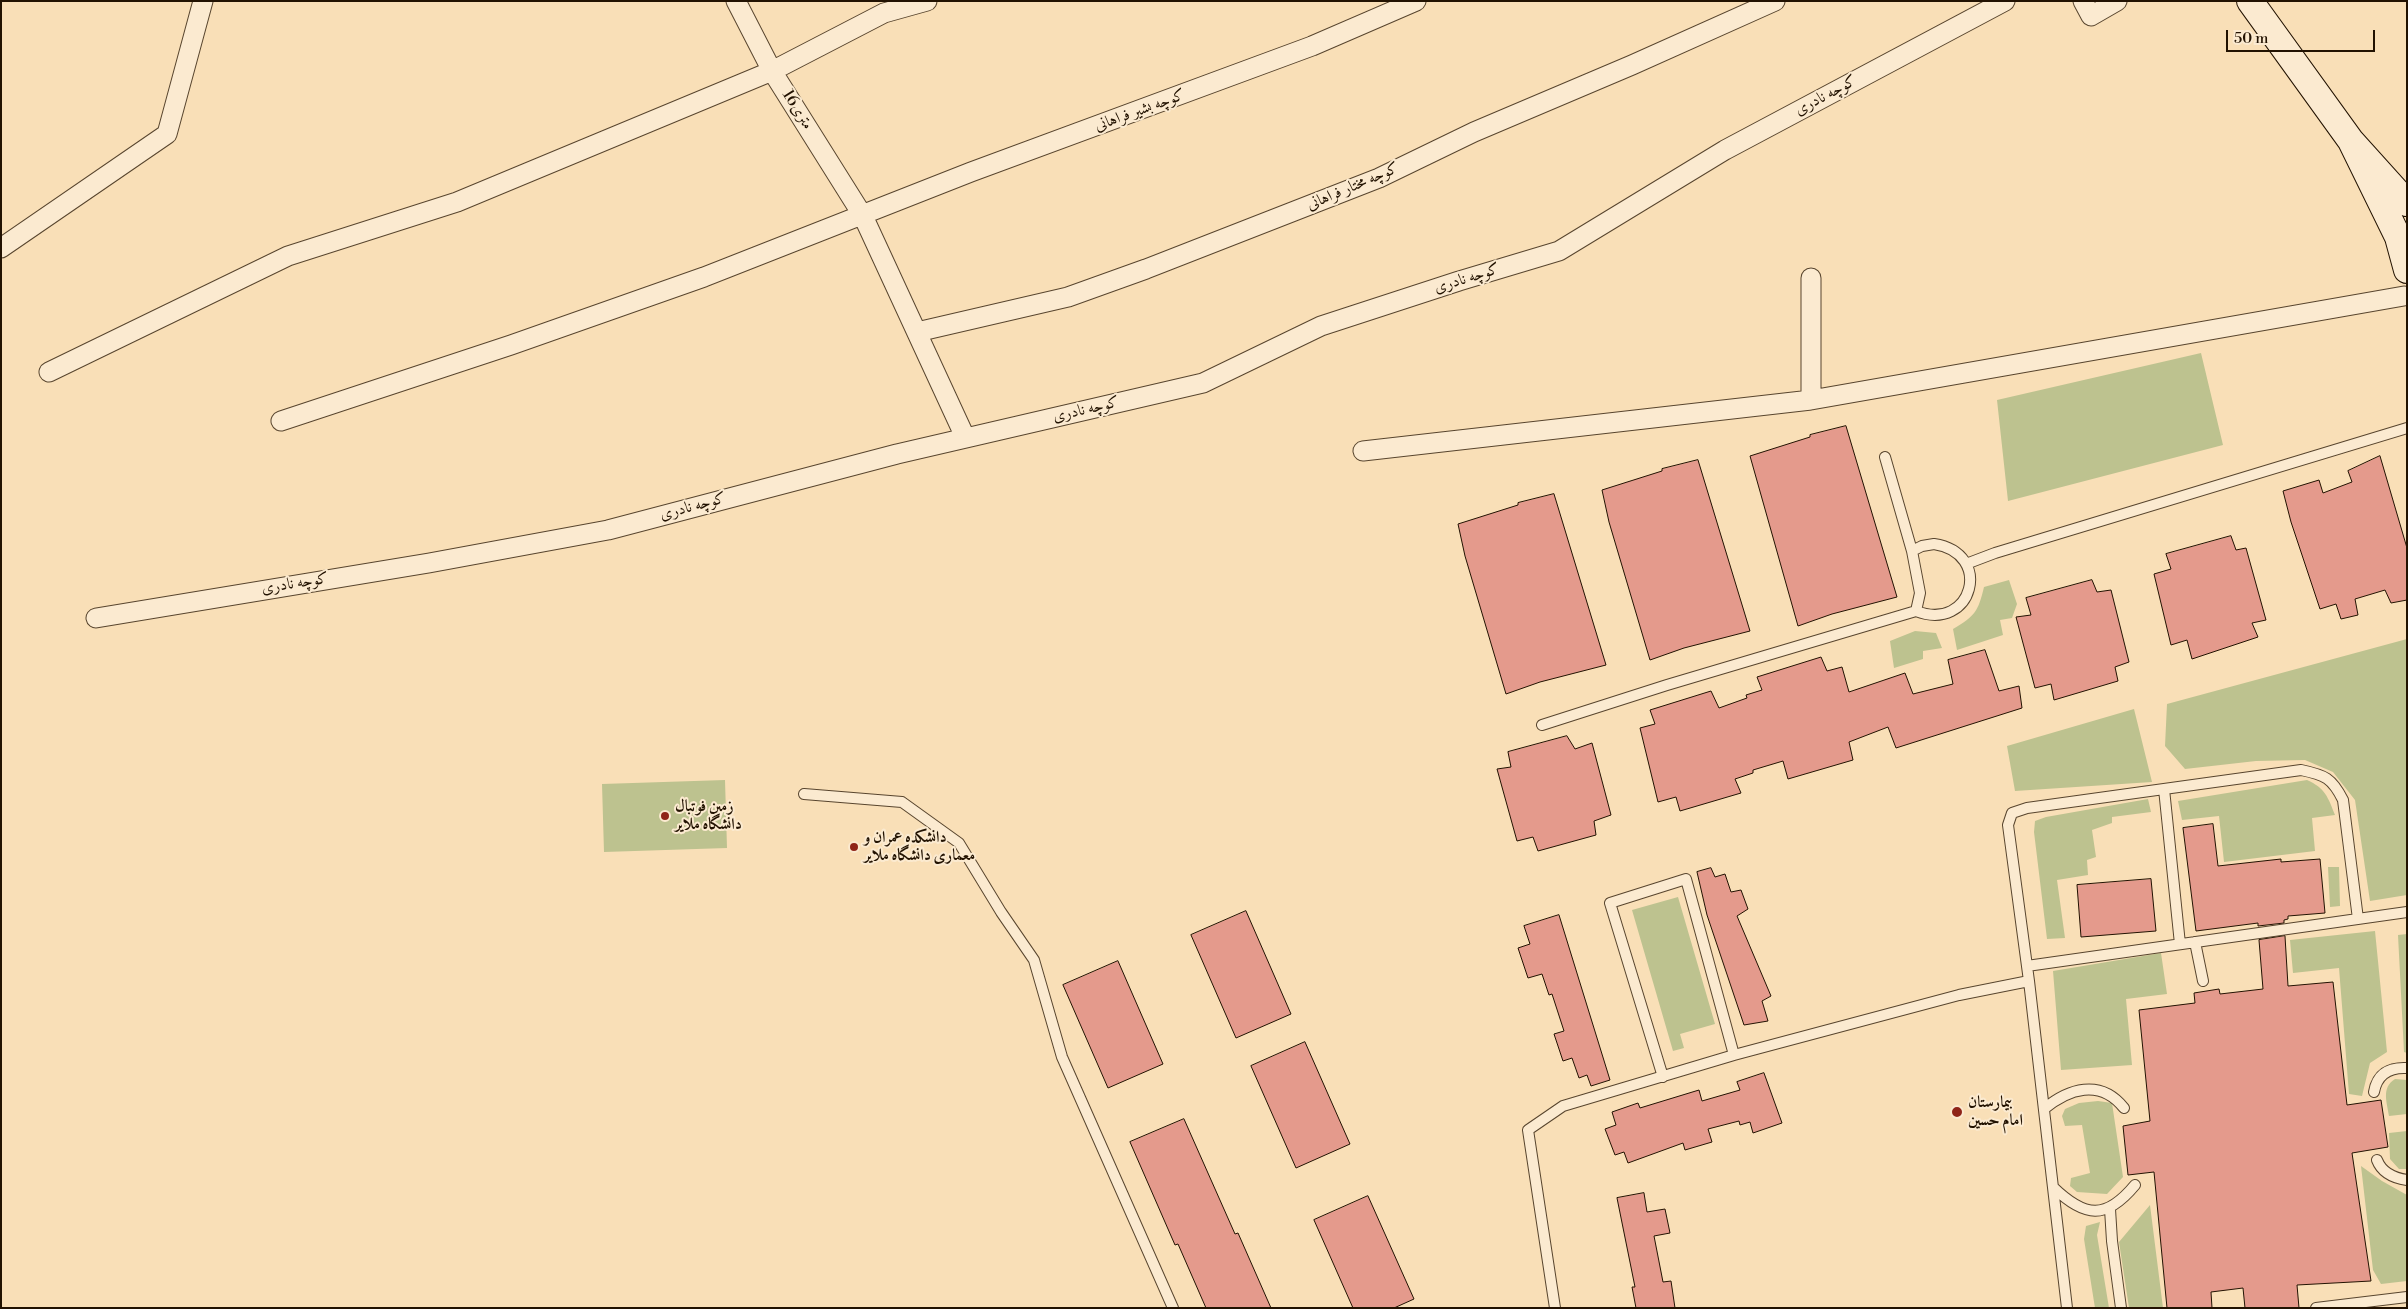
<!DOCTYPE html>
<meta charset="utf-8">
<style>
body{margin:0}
#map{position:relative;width:2408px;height:1309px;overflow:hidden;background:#f9dfb7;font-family:"Libre Bodoni",serif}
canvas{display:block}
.frame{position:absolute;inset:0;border:2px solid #221201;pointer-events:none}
.scale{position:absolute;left:2226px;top:30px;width:149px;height:22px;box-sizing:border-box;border:2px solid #221201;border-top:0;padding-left:6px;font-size:15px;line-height:18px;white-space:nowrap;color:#221201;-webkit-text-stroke:4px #fbead0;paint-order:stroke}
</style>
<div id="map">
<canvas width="2408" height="1309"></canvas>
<div class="frame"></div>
<div class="scale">50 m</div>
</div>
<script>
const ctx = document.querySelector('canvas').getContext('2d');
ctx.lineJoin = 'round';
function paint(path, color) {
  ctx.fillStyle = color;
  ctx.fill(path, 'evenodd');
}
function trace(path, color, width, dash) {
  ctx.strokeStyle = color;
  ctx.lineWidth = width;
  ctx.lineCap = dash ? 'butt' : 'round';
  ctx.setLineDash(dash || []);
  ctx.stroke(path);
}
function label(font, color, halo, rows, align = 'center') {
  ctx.font = font + ' "Libre Bodoni",Amiri,serif';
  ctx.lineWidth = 4;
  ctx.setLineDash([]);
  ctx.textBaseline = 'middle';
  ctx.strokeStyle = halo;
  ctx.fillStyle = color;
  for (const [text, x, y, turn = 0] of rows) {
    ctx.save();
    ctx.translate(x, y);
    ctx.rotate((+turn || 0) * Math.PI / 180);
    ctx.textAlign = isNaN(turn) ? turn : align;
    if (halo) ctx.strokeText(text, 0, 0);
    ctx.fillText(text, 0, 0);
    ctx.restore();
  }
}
paint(new Path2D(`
 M2201,353L2223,445L2008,501L1997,400Z
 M2009,580L2017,604L2012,618L2000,620L2003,635L1957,650L1953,629C1975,616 1978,612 1984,587Z
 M1915,631L1936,633L1942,648L1923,651V659L1894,668L1890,641Z
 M2407,639V895L2370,901L2355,800L2333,772L2305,760L2256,761L2185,769L2165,746L2167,704Z
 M2134,709L2152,782L2015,791L2007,746Z
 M725,780L727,848L604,852L602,784Z
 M2307,780C2325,788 2328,797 2335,815L2312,818L2315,851L2224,862L2219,816L2182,820L2178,801Z
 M2148,799L2151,812L2112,817V823L2092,830L2096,857L2087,860L2088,875L2057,880L2065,938L2047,939L2034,832L2035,821L2046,817Z
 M2328,867H2339L2340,906L2330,907Z
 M1678,897L1715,1024L1680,1034L1684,1048L1673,1051L1632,910Z
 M2375,931L2387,1052L2370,1063L2362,1096L2349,1094L2339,968L2293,973L2290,940Z
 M2407,934V1053L2404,1052L2398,935Z
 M2161,953L2167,994L2126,999L2132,1065L2061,1070L2053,971Z
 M2395,1079L2407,1080V1114L2389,1116C2387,1102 2381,1088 2395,1079Z
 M2098,1101L2112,1103L2123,1177L2107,1194L2077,1192L2070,1186L2071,1178L2090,1173L2082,1125L2065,1126L2062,1116L2065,1109L2079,1103Z
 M2407,1131V1169H2399L2390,1159L2389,1133Z
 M2361,1166L2382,1181L2407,1195V1281L2381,1284L2373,1270Z
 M2150,1205L2163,1308H2129L2119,1242Z
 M2100,1222L2097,1235L2109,1308H2095L2084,1239L2086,1226Z`), '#bdc28f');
const building = new Path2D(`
 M1846,426L1897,597L1832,614L1798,626L1750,456L1810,437V435Z
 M2380,456L2407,548V600L2391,603L2385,590L2355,599L2358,615L2341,619L2336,604L2320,609L2291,522L2283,491L2319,480L2323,493L2352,482L2348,471Z
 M1698,460L1750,631L1684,648L1650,660L1609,522L1602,490L1662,471V469Z
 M1554,494L1606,665L1540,682L1506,694L1465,556L1458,524L1518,505V503Z
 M2231,536L2236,550L2246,548L2266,620L2252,623L2258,637L2192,659L2187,640L2171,645L2154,574L2171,569L2166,554Z
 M2092,580L2097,592L2111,590L2129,662L2115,667L2118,681L2054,700L2051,684L2035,688L2016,617L2031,615L2026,598Z
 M1985,650L1999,691L2019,686L2022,708L1896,748L1888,727L1849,742L1853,760L1788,779L1783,761L1753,770V773L1735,779L1741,793L1680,811L1676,797L1658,802L1640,728L1655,724L1650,710L1711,691L1719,708L1747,698L1746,695L1762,690L1757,677L1821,657L1827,671L1842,667L1849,692L1905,673L1913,694L1953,684L1948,660Z
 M1567,736L1575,749L1592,743L1611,815L1594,821L1596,835L1538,851L1533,837L1517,841L1497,769L1511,767L1508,752Z
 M2213,824L2218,866L2281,859V862L2320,859L2325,913L2288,916V919L2284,920V923L2258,926V923L2196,931L2183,828Z
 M1711,868L1715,877L1725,874L1731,892L1741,890L1748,909L1737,916L1771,996L1762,1001L1768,1021L1744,1025L1707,915L1697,872Z
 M2151,879L2156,931L2081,937L2077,885Z
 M1246,911L1291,1014L1236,1038L1191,935Z
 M1559,915L1610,1080L1591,1086L1587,1075L1579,1078L1572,1058L1563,1061L1554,1034L1564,1031L1552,994L1549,995L1542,974L1528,978L1518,948L1530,944L1524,926Z
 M2285,936L2288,986L2333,982L2347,1105L2381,1100L2388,1147L2352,1153L2371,1281L2297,1285L2299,1308H2245L2243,1288L2211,1292L2212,1308H2167L2154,1172L2128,1175L2123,1126L2150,1121L2139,1010L2195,1003L2194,993L2219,989L2220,994L2263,989L2259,940Z
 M1118,961L1163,1064L1108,1088L1063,985Z
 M1305,1042L1350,1144L1296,1168L1251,1066Z
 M1764,1073L1782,1123L1753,1133L1750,1122L1740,1125L1739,1121L1708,1129L1712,1142L1685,1150L1683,1143L1628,1163L1624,1152L1615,1155L1605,1129L1616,1125L1612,1112L1638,1103L1640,1108L1699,1090L1702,1101L1740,1090L1737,1082Z
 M1184,1119L1235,1234L1238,1233L1271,1308H1206L1178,1244L1175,1245L1130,1142Z
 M1644,1193L1647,1212L1665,1209L1670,1233L1654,1236L1663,1282L1671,1281L1675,1308H1636L1632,1287H1635L1617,1198Z
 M1368,1196L1414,1299L1394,1308H1353L1314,1220Z`);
paint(building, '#e49a8c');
trace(building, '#221201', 1);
const service = new Path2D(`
 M1885,457L1912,551
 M1934,544C1994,553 1973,633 1916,611L1920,593L1912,551L1922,546Z
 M1966,564L1995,553L2407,428
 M1542,725L1667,685L1916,611
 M2164,789L2180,944
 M804,794L902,802L959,843L1001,912L1034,960L1062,1057L1173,1308
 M2195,942L2203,981
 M2027,966L2407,912
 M1663,1077L1610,903L1686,879L1734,1055
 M2374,1092C2377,1074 2389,1067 2407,1068
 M2044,1109C2068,1089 2100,1078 2124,1108
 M2377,1160C2382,1173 2393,1178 2407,1180
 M2053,1187C2085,1218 2106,1220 2135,1185
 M2110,1209L2112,1241L2121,1308
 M1555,1308L1528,1130L1563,1106L1734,1055L1959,995L2029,981
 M2067,1308L2029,981L2008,825L2012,813L2027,808L2301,770C2325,775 2332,778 2343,800L2358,919
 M2316,1308L2407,1297`);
const minor = new Path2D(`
 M736,1L772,71L863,216L965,437
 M2083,1L2091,16L2117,1
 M1,248L167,134L203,1
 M1811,278V400
 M917,332L1068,297L1146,269L1379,178L1474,132L1632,65L1775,1
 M49,372L288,256L457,202L772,71L884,13L927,1
 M281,421L511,345L704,277L971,172L1312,46L1416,1
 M1363,451L1811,400L2404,296
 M96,618L429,563L608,530L897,454L1203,383L1321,326L1459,281L1559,251L1725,150L2005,1`);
const secondary = new Path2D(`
 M2250,1L2351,141
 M2407,203L2351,141L2398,237L2407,270`);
trace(service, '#58452e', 12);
trace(minor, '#58452e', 21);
trace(secondary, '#221201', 28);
trace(service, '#fbead0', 10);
trace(minor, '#fbead0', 19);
trace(secondary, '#fbead0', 26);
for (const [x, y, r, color] of [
 [665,816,5,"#8f2418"],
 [854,847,5,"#8f2418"],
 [1957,1112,6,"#8f2418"]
]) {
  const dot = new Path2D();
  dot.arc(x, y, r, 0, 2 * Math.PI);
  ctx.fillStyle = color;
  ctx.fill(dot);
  trace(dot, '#fbead0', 2);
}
label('16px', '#221201', '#fbead0', [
 ["کوچه نادری",1826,96,-28],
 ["16متری",797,110,58],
 ["کوچه بشیر فراهانی",1140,111,-20],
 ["کوچه مختار فراهانی",1353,187,-23],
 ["کوچه نادری",1467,279,-17],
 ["کوچه نادری",1086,410,-13],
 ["کوچه نادری",693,507,-15],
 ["کوچه نادری",295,584,-9]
]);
label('bold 16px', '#221201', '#fbead0', [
 ["زمین فوتبال",675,807],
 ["دانشگاه ملایر",675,825],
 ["دانشکده عمران و",864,838],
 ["معماری دانشگاه ملایر",864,856],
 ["بیمارستان",1968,1103],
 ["امام حسین",1968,1121]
], 'left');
</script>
